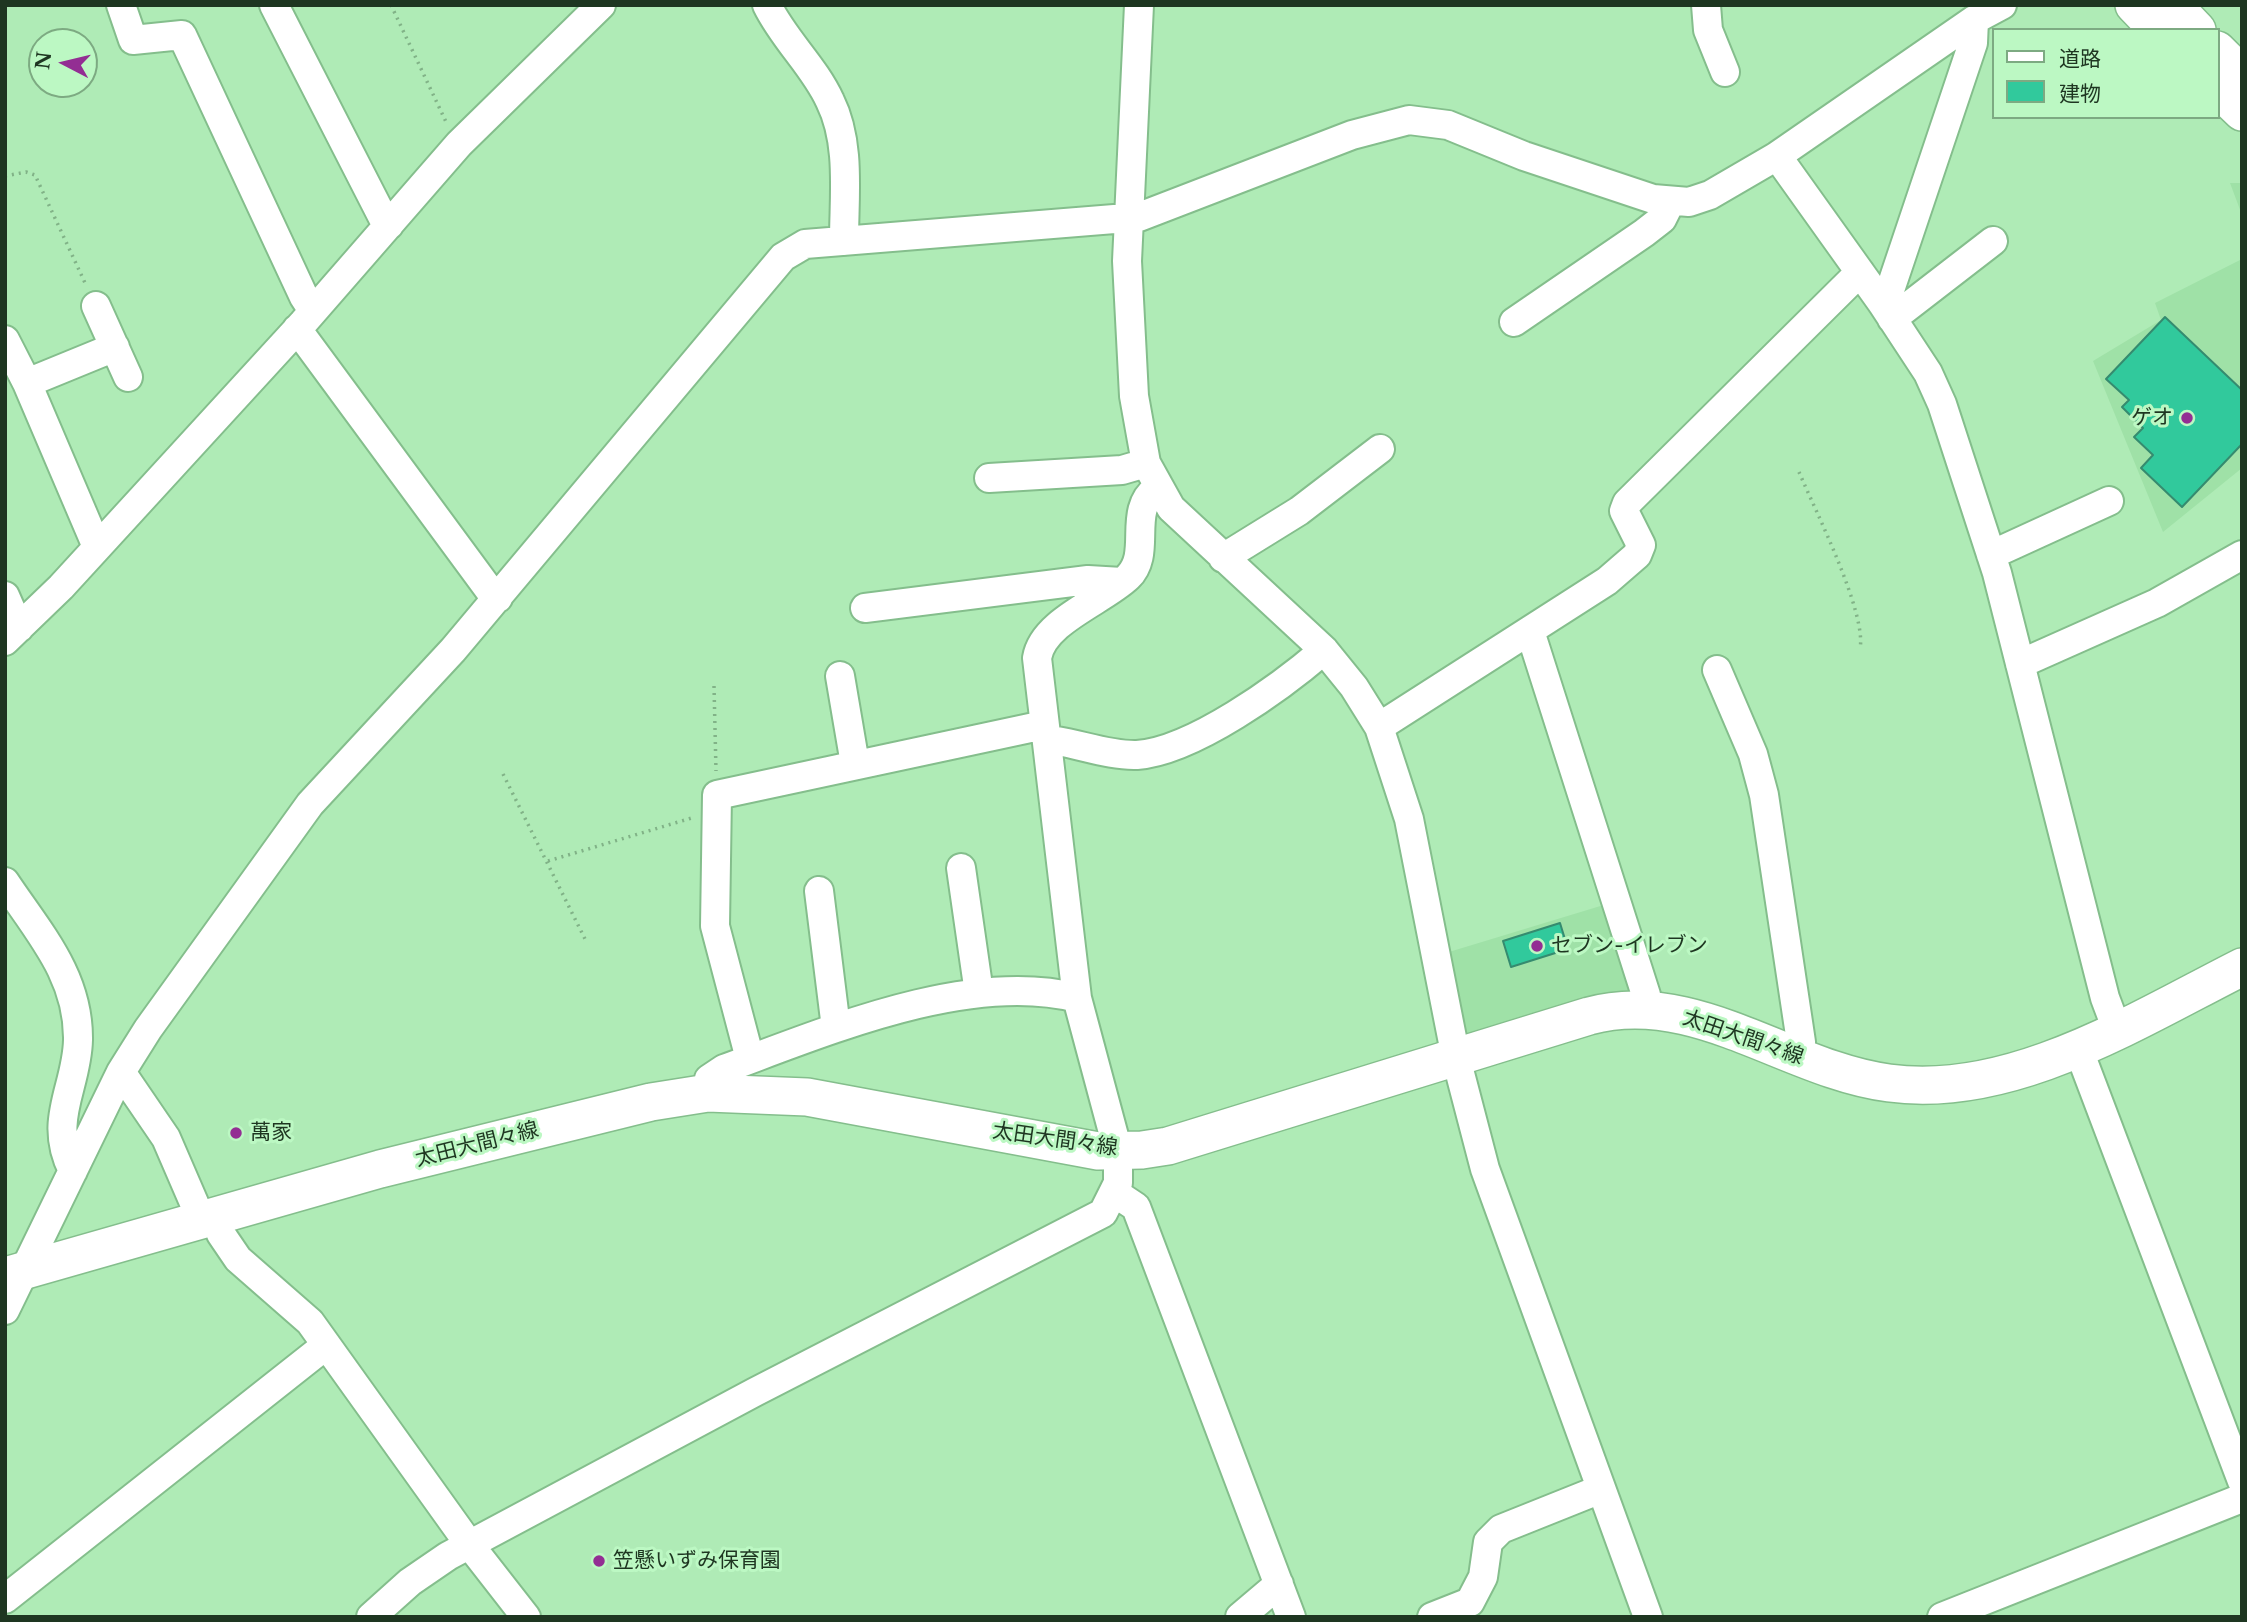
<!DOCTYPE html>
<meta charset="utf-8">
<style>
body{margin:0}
#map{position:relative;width:2247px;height:1622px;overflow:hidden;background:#afebb6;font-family:"Libre Baskerville","Noto Sans JP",serif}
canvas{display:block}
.frame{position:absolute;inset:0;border:7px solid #1e3621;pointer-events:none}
.legend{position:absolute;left:1992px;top:28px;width:228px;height:91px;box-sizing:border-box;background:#bcf8c3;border:2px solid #7daa82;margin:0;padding:9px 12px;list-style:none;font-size:21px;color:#1e3621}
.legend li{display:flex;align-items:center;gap:14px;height:35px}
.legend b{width:35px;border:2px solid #7daa82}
.north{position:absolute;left:28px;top:28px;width:70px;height:70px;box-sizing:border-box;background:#bcf8c3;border:2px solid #7daa82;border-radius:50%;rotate:277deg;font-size:19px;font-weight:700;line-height:28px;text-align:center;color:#1e3621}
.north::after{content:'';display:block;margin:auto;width:24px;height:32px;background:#932e93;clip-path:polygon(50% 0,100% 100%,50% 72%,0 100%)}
</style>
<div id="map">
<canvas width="2247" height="1622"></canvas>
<div class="frame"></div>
<ul class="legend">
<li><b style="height:9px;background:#fff"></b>道路</li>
<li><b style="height:19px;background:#31c99c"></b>建物</li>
</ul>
<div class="north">N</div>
</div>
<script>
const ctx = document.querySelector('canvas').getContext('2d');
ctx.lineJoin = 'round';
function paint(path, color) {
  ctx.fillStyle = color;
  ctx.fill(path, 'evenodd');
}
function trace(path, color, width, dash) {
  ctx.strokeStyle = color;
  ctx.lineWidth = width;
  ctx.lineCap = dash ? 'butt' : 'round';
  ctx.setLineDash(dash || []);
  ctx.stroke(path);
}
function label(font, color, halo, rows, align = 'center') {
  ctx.font = font + ' "Libre Baskerville","Noto Sans JP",serif';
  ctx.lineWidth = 6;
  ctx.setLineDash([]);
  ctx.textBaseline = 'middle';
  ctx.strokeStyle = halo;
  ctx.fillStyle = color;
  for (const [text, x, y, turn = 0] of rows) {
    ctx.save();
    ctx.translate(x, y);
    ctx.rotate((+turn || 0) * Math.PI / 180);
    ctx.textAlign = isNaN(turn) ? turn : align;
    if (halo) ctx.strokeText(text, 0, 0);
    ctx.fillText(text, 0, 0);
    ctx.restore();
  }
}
paint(new Path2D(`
 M2230,183H2242V215Z
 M2242,259V468L2163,532L2093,361L2161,320L2155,303Z
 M1607,904L1633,988L1627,998L1476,1039L1467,1034L1449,952Z`), '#9fe1a7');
const building = new Path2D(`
 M2165,317L2242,390V444L2182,507L2141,468L2153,455L2134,437L2143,428L2122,407L2129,400L2106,379Z
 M1560,923L1568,949L1511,967L1503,941Z`);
paint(building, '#31c99c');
trace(building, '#358b6f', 2);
const minor = new Path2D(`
 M121,5L133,40L182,35L304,297L313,311
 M274,5L382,216L389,225
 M767,5C784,40 814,66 830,101C851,143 844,196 844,241
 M1139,5L1127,261L1134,396L1146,463L1171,508L1324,650L1354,687L1379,727L1409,819L1456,1058L1485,1169L1648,1617
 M1706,5L1708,30L1725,72
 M1777,156L1882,303L1928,373L1942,404L1997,573L2105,998L2117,1030
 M1882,303L1889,293L1973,43L1974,20
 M96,306L128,377
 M1892,319L1993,241
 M1514,322L1644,233L1662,219L1670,203
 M297,329L490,591L498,598
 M5,340L27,383L97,547
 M27,383L115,347
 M989,478L1122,470L1146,463
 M1991,555L2109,501
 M1223,558L1299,511L1380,449
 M5,596L19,628
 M865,608L1088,580L1122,582
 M1530,631L1646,995L1645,1010
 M5,641L61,587L303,323L459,144L601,5
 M2020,664L2157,603L2242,555
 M1717,670L1753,754L1764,795L1801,1042L1800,1056
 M840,676L855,764
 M1379,727L1607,581L1637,555L1641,545L1624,511L1627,503L1860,272
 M1047,743L1057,741C1082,745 1111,756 1137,755C1193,751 1281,687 1324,650
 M961,868L979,993
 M5,882C39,933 79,976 78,1040C77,1088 47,1120 73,1171
 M819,891L836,1028
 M2078,1048L2242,1481
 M750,1059L715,926L717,795L1044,725
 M121,1072L166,1138L201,1219
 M708,1093L709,1079L724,1069C825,1032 969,970 1077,998
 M1115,1193L1136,1207L1291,1617
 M214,1215L221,1234L238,1259L310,1322L469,1544L526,1617
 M5,1310L121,1072L148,1029L310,804L453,650L783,257L805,244L1139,217L1352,135L1409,120L1448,125L1524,156L1653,199L1689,202L1710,195L1777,156L1974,20L2002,5
 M5,1599L325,1346
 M371,1617L410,1582L448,1556L755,1392L1103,1213L1118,1183V1151L1077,998L1037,658C1043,621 1103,601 1128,577C1153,553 1126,511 1157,488
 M1240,1617L1279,1584
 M1432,1617L1470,1602L1483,1577L1488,1542L1501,1529L1601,1489
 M1942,1617L2242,1498`);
const major = new Path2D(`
 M2134,5L2158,30
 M2173,5L2197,30
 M2217,50L2242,75
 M2217,88L2242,112
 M5,1276L380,1169L651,1102L708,1093L807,1097L1098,1151L1142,1150L1168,1146L1589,1016C1695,987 1788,1070 1889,1083C2011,1100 2137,1020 2242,967`);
trace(minor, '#84be8c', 32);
trace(major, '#84be8c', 40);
trace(new Path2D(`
 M391,5L447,124
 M5,176L26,172L35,175L86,285
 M1799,472C1815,510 1867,613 1860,649
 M714,686L716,771
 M503,774L587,943
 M548,861L695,817`), '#81b287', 3.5, [2, 5]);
trace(minor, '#fff', 28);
trace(major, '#fff', 37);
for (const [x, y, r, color] of [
 [2187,418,7,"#932e93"],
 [1537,946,7,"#932e93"],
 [236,1133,7,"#932e93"],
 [599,1561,7,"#932e93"]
]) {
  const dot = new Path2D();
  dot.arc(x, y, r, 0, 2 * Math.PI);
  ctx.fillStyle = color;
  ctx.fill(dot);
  trace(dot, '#bcf8c3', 2.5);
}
label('21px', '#1e3621', '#bcf8c3', [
 ["ゲオ",2173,418,"right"],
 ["セブン-イレブン",1551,946],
 ["萬家",250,1133],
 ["笠懸いずみ保育園",613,1561]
], 'left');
label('21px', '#1e3621', '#bcf8c3', [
 ["太田大間々線",1743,1038,19],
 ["太田大間々線",1055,1140,8],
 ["太田大間々線",477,1145,-14]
]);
</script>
